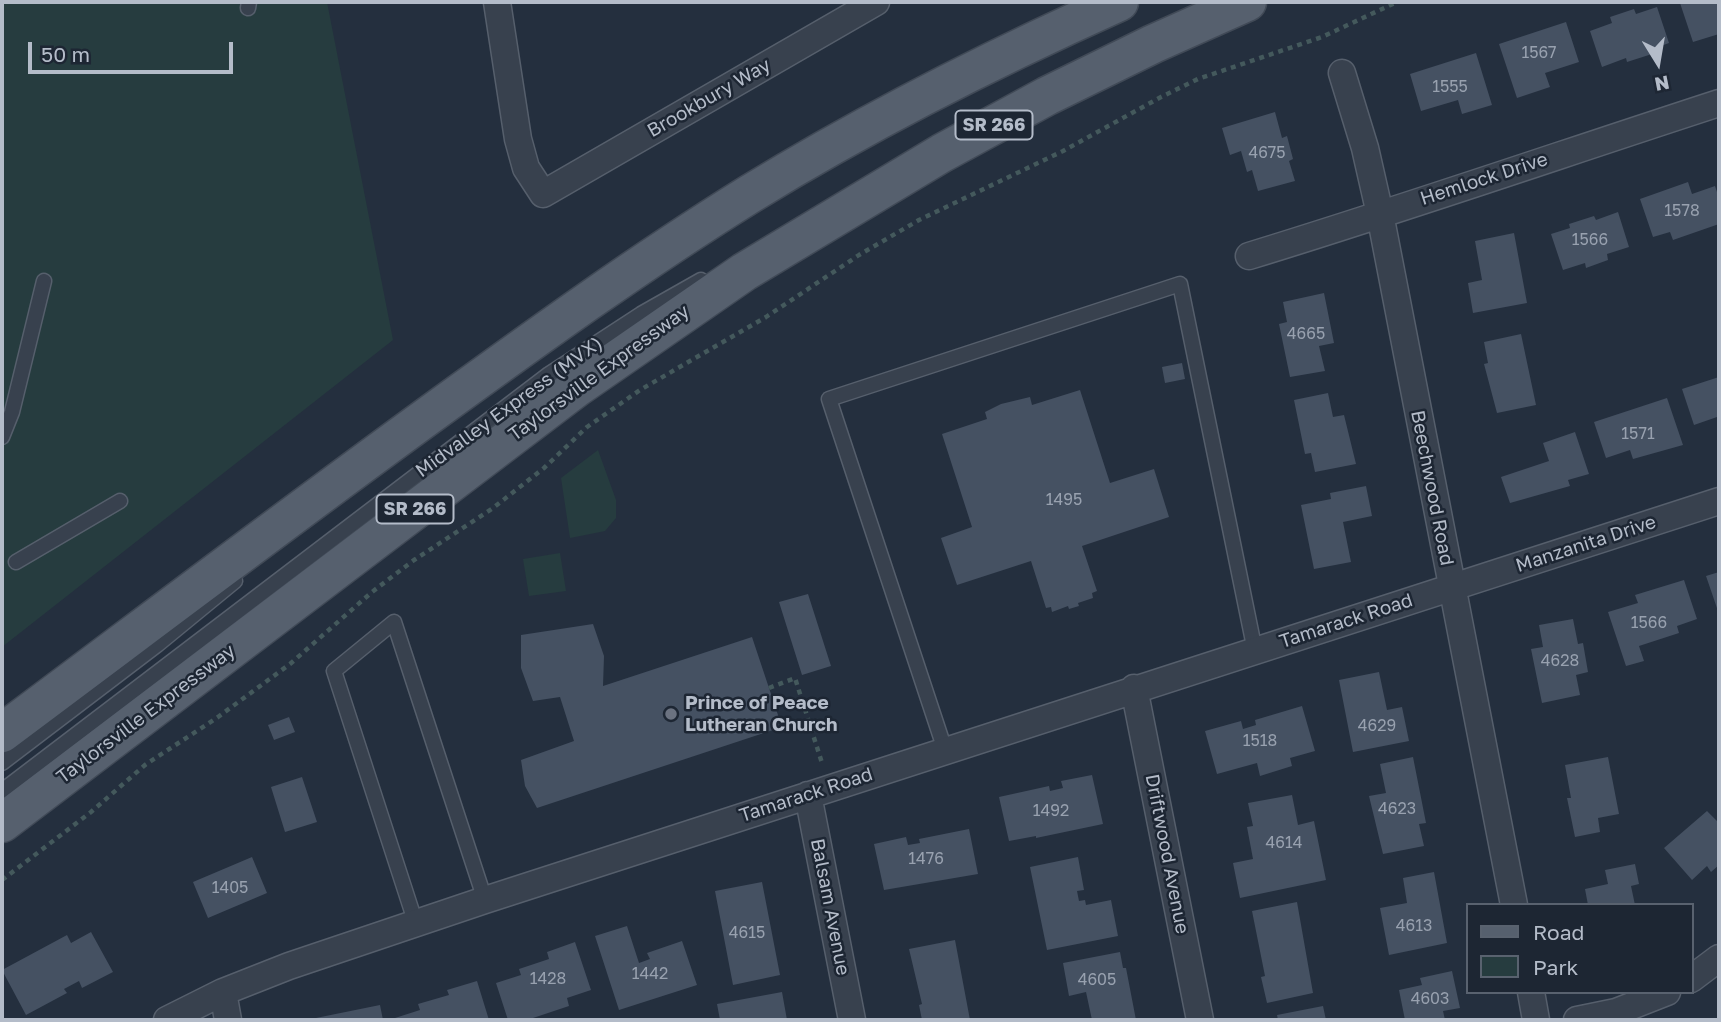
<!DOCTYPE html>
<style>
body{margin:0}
#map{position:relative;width:1721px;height:1022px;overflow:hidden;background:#242f3e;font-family:"Golos Text",sans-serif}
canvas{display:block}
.frame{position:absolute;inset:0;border:4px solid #b4bcc9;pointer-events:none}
.legend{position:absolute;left:1466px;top:903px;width:228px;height:91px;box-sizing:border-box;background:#1d2633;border:2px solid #59626f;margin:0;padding:9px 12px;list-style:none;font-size:21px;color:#b4bcc9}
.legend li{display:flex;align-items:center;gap:14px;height:35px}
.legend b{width:35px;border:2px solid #59626f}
.north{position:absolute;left:1623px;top:28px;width:70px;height:70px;-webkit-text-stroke:5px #1d2633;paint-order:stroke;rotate:169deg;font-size:19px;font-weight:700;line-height:28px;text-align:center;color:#b4bcc9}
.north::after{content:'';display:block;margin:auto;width:24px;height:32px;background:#b4bcc9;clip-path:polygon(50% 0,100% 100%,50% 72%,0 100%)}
.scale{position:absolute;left:28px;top:42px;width:205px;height:32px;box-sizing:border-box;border:4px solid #b4bcc9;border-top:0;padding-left:9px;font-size:21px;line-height:24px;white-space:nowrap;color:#b4bcc9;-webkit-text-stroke:5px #1d2633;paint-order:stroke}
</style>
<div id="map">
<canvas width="1721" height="1022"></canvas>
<div class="frame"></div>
<ul class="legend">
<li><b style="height:9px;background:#56606e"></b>Road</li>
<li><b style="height:19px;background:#263c3f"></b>Park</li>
</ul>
<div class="north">N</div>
<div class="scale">50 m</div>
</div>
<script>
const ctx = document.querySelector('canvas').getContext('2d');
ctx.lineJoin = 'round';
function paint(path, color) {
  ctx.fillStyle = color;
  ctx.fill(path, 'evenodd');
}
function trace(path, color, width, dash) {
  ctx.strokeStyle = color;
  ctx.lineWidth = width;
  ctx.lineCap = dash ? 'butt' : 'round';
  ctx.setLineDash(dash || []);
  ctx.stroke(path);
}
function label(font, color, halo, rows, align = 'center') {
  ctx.font = font + ' "Golos Text",sans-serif';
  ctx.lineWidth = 5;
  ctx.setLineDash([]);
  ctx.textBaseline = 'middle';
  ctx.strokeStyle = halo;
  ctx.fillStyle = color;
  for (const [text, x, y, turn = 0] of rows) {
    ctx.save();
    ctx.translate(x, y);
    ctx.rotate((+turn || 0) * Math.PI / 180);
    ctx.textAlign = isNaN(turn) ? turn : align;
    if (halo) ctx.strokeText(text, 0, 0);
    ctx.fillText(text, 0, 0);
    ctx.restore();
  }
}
paint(new Path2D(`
 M2,2H327L393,340L2,647Z
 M598,450L616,500V518L605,531L570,538L561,478Z
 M560,553L566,591L529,596L523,559Z`), '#263c3f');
paint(new Path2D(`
 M1684,2H1719V34L1693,42L1680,3Z
 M1657,7L1669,43L1650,50L1652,54L1627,62L1626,58L1602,67L1590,31L1612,23L1610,17L1634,9L1636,14Z
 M1566,22L1579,62L1545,73L1550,87L1517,98L1499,44Z
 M1476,53L1492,105L1462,114L1458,100L1421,111L1410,74Z
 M1275,112L1282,138L1287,136L1293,159L1289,161L1295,181L1258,191L1252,170L1247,172L1241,151L1230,155L1222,128Z
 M1688,182L1692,194L1715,186L1719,198V224L1673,240L1670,232L1653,237L1640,199Z
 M1618,212L1629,247L1607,254L1608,260L1586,268L1585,263L1563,270L1551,234L1570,228L1569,224L1594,216L1596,220Z
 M1514,233L1527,303L1473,313L1468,283L1482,280L1475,241Z
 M1324,293L1334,343L1319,346L1325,371L1290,377L1279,324L1287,322L1283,302Z
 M1521,334L1536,405L1497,413L1484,364L1488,363L1484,342Z
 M1182,363L1185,379L1165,383L1162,367Z
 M1719,377V422L1717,417L1694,425L1682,389Z
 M1080,390L1110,483L1154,469L1169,517L1082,546L1097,591L1092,593L1093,598L1078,603L1079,606L1069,609L1068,606L1052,612L1051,607L1046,608L1031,561L957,585L941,538L972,527L942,434L987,419L985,412L1001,404L1030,397L1032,405Z
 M1328,393L1333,417L1344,415L1356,464L1315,472L1311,453L1305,454L1294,400Z
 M1667,398L1683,445L1633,459L1630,450L1606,458L1594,422Z
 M1575,432L1589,474L1568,480L1570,486L1510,503L1501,477L1549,461L1543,443Z
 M1366,486L1372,516L1343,522L1351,562L1314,569L1301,505L1331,499L1330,493Z
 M1719,572V614L1706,576Z
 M1684,580L1697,619L1677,626L1679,633L1639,646L1644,661L1626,666L1608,612L1638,603L1635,595Z
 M808,594L831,666L802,675L779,602Z
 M1573,619L1578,644L1583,643L1588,672L1576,675L1580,695L1542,703L1531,649L1543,647L1539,625Z
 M593,624L604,656L603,686L752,637L782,727L537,808L525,786L521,760L574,741L560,697L533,701L521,668V635Z
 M1379,672L1387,710L1402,707L1409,741L1353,752L1339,680Z
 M1302,706L1315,751L1290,758L1292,766L1260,776L1257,763L1217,774L1205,731L1241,721L1243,729L1256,725L1255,720Z
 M289,717L295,732L274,740L268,725Z
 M1413,757L1426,823L1419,824L1424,846L1383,854L1369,796L1386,793L1380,764Z
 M1608,757L1619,814L1598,818L1600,832L1575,837L1567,798H1571L1565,765Z
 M1092,775L1103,824L1036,838V836L1009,841L999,797L1049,786L1050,791L1063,788L1061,781Z
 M302,777L317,822L285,832L271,787Z
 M1292,795L1298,825L1314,821L1326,880L1240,898L1233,863L1253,859L1247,827L1253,826L1248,803Z
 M1707,811L1719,823V865L1711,872L1707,866L1692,880L1664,848Z
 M969,829L978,874L884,890L874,844L906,837L908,845L920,843L919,839Z
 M252,857L267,893L208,918L193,882Z
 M1078,857L1084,890L1077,891L1079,901L1085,900L1086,905L1111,900L1118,936L1047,950L1030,867Z
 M1635,864L1639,884L1631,886L1635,905H1588L1585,889L1608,884L1605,870Z
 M1434,872L1447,943L1389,955L1380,908L1407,903L1403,878Z
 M762,882L780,975L733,985L715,891Z
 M1297,902L1313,993L1267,1003L1261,977L1265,976L1252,911Z
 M627,926L639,963L650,959L647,953L682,941L697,985L619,1010L595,936Z
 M91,932L113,972L82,988L79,981L64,989L67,993L26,1015L2,970L67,935L71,943Z
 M955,940L970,1020H922L919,1005L922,1004L909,949Z
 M575,942L591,990L567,998L569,1006L527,1020H508L496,983L521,975L519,969L549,959L547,952Z
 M1120,952L1123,968H1126L1136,1020H1092L1086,992L1069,996L1063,963Z
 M1452,971L1460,1008L1443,1011L1445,1020H1405L1399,990L1422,985L1420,978Z
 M477,981L489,1020H396L395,1018L420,1010L418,1004L449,995L447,990Z
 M782,992L787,1020H720L717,1004Z
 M380,1005L383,1020H312L311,1019Z
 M1323,1006L1326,1020H1278L1277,1015Z`), '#455162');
const lane = new Path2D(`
 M248,8L249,2
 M2,437L12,412L44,281
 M16,562L120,501
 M945,750L829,399L1180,284L1255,651
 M2,763L157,645L235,581
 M2,791L549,374L641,314L701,280
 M416,924L334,671L394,622L485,900`);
const street = new Path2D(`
 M497,2L518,139L526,168L543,194L876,2
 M1342,73L1365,148L1380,214L1514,905
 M1249,256C1406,208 1562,154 1719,103
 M1134,688L1200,1020
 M808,795L852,1020
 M1691,979L1719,958
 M223,992L228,1020
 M1531,992L1536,1020
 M167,1020L223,992L289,966L485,900L1719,501
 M1577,1020L1616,1012L1667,992`);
const primary = new Path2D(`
 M2,733C144,627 285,520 428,416C534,339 639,263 750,194C869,121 992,59 1119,2
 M2,823L576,388L744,272L942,153L1047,96L1153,44L1247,2`);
trace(lane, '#565f6c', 17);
trace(street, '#565f6c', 29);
trace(primary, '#414a57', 41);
trace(new Path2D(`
 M769,688L795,678L822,763
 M2,880L91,812L145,765L218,717L290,664L372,592L414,560L493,508L544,468L587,427L640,390L766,317L859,255L919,220L1063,151L1161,97L1198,79L1322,37L1397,2`), '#44595c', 4.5, [5, 5]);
trace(lane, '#38414e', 14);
trace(street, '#38414e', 26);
trace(primary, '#56606e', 38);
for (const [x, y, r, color] of [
 [671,714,7,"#6b7280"]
]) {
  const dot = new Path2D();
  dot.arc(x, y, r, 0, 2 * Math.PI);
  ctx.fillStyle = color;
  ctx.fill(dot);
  trace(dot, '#1d2633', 2.5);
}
label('16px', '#98a1af', null, [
 ["1567",1539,53],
 ["1555",1450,87],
 ["4675",1267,153],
 ["1578",1682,211],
 ["1566",1590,240],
 ["4665",1306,334],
 ["1571",1638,434],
 ["1495",1064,500],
 ["1566",1649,623],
 ["4628",1560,661],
 ["4629",1377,726],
 ["1518",1260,741],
 ["4623",1397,809],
 ["1492",1051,811],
 ["4614",1284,843],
 ["1476",926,859],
 ["1405",230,888],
 ["4613",1414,926],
 ["4615",747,933],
 ["1442",650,974],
 ["1428",548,979],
 ["4605",1097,980],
 ["4603",1430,999]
]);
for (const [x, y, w] of [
 [994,125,77],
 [415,509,77]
]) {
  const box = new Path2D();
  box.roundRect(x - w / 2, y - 14.5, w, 29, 5);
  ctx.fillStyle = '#1d2633';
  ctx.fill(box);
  trace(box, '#b4bcc9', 2);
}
label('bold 18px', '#b4bcc9', null, [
 ["SR 266",994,125],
 ["SR 266",415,509]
]);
label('19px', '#b4bcc9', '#1d2633', [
 ["Brookbury Way",709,98,-30],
 ["Hemlock Drive",1484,179,-18],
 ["Taylorsville Expressway",599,373,-36],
 ["Midvalley Express (MVX)",509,407,-36],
 ["Beechwood Road",1432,488,79],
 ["Manzanita Drive",1586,544,-18],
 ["Tamarack Road",1346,621,-18],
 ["Taylorsville Expressway",146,714,-37],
 ["Tamarack Road",806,795,-18],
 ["Driftwood Avenue",1167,854,79],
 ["Balsam Avenue",830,907,79]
]);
label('bold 19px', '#b4bcc9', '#1d2633', [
 ["Prince of Peace",685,703],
 ["Lutheran Church",685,725]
], 'left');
</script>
